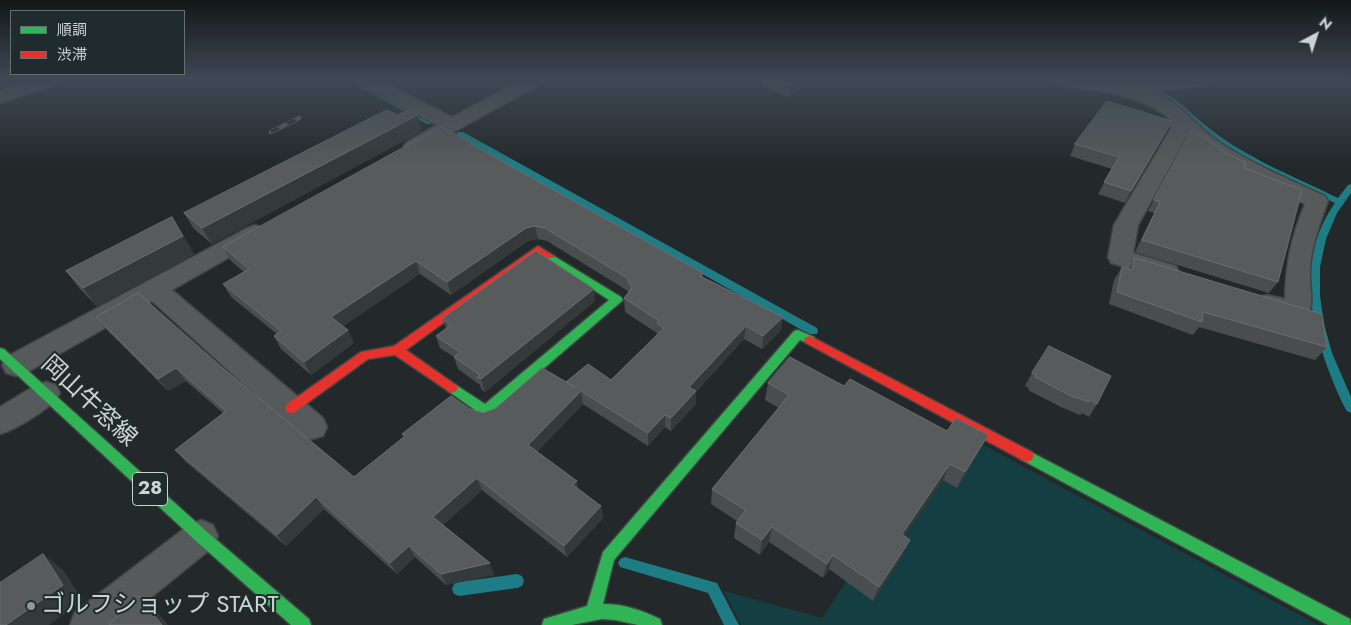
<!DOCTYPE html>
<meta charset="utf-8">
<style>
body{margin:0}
#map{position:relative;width:1351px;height:625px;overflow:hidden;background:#23292a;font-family:Jost,"Noto Sans JP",sans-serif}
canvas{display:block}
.legend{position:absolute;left:10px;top:10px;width:175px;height:65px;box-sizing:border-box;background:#202b2d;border:1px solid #656e70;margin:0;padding:6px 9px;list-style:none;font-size:15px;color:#ccd3d4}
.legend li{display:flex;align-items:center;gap:10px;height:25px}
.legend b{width:25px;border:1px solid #656e70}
.north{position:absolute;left:1291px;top:10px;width:50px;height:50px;-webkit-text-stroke:4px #202b2d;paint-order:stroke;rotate:40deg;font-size:14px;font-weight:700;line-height:20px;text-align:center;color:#ccd3d4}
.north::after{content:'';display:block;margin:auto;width:18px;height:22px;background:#ccd3d4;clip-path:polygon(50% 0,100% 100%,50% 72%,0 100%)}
</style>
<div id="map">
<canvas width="1351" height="625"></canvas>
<ul class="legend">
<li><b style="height:6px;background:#30b455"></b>順調</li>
<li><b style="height:6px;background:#e5322d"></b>渋滞</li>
</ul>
<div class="north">N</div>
</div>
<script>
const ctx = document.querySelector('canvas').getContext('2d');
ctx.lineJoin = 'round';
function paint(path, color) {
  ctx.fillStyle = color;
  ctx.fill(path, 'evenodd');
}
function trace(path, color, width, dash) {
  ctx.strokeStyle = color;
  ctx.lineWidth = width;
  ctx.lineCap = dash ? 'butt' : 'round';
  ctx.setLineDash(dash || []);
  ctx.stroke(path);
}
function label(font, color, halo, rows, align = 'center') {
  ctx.font = font + ' Jost,"Noto Sans JP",sans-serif';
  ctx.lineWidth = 4;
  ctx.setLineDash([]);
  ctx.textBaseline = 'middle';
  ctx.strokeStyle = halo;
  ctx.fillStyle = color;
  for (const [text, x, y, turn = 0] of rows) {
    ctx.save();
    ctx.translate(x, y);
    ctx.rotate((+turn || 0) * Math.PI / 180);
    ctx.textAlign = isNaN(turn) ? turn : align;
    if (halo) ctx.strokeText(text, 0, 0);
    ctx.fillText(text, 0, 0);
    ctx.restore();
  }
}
paint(new Path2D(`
 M950,427L1318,625H741L724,591L822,618Z`), '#143e42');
paint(new Path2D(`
 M346,79H354L434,122L430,124H427Z
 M1093,79H1106L1127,84L1123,86L1096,81Z
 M1149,89C1167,88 1191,113 1204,124C1243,157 1293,176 1338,198L1348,185L1351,184V193L1337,213L1326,239L1320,267V296L1324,324L1332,353L1351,397V413L1347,411L1345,408C1315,345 1290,266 1335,203L1249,162L1206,134L1170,103L1149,93Z
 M457,132H463L817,328L818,331L817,334H809L457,136Z
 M625,557L717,583L739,625H724L708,593L620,567L618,563L620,559Z
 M517,574L522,576L524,581L522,586L517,588L459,596L454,594L452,589L454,584L459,582Z`), '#1e7c85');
const street = new Path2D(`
 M36,79H62L59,83L0,103V91Z
 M355,79H378L452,117L523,79H545L542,83L421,150L414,152L407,150L404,146L407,142L437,125L358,83Z
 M1052,79H1090L1131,86L1139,82L1166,79H1213L1210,83L1204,85L1152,92C1181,102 1195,126 1219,142C1252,164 1289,179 1325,196L1328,201C1320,223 1312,244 1310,268C1309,284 1315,304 1307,318C1292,322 1273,315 1258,311L1254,304L1258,297L1267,295L1285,299C1286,262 1291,238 1305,204C1264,184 1220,167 1187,136L1138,225L1133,253L1176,266L1179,272L1176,278L1167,280L1111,263L1108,257L1114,225L1170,130L1172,121C1142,93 1100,92 1061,85L1055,83Z
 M255,225L263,228L267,233L263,238L172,290L323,418L327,427L323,436L312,439L301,436L152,301L26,373L16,376L6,373L2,365L6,357L247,228Z
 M46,382L56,385L60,393C52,408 17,429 0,434V407L36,385Z
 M201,520L213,525L218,536L213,547L117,625H70L75,612L189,525Z`);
const fast = new Path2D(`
 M549,253L621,297L623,300L490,415L486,416L482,415L448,391L446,388L448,385L452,383L456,385L485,404L609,300L545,258L544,256L545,254Z
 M798,330L814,337L816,340L814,343L810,344L800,340L614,560L603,604C624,604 641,610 660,619L662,625H638L615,620L602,619L572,625H542L544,619L587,606L603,552L794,331Z
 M0,348L4,349L206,531L309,619L311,625H291L196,541L0,359Z
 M1027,450L1350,619L1351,625H1328L1022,460L1020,456L1022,452Z`);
const jam = new Path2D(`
 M538,246L554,256L553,258H545L538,254L406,350L456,385L458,388L456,391L452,393L448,391L395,355L368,359L295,412L291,413L287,412L285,408L287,404L361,352L394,346Z
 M810,336L1032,452L1034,456L1032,460L1027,462L1022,460L806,343L804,340L806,337Z`);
trace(street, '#3f4444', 3);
trace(fast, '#3f4444', 3);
trace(jam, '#3f4444', 3);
paint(street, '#565a5a');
paint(fast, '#30b455');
paint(jam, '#e5322d');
const rail = new Path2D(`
 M271,132L299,118`);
trace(rail, '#5e6364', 4.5);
trace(rail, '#202b2d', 3, [9]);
paint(new Path2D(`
 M762,79H809L789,97L762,86Z
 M398,115H418L422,131L212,244L194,229L184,213Z
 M1172,121L1125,203L1098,194L1112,169L1070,156L1075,144Z
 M1193,129L1244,168L1278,282L1269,293L1135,252L1154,213L1148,211Z
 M473,143V145L703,273V277L781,330L762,349L744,339L696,392V404L671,431L665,427L648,446L583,404L537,452L579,489L601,506L603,518L567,557L482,490L443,525L490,563L494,575L446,585L415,557L397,574L324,509L286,546L186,462L175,450L223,413L186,381L168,391L107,330L96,317L225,370L354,477L404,437L402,434L470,409L483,413L566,382L611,380L657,335V333L625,312L624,298L628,292V291L547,241L538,239L528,241L451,295L420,274L343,326L348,330L354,343L311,375L281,349L274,336L277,334L231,297L223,284L244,272L230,260L223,247Z
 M172,217L194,254L97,306L80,289L66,271Z
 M1135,258L1327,347L1315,360L1199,327L1193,335L1109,304L1114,280L1122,267L1128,269Z
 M594,289L595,301L485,392L481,389L480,385L458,369L454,357L440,348L436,336L446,328L442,319Z
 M1032,373L1097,404L1089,417L1082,413L1080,415L1061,407L1028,390L1029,388L1025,386Z
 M768,383L844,386L947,431L988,435L979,451L957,488L943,480L904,536L903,555L873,601L829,569L823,578L769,542L760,555L734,538L736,523L737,521L711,504L712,489L779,408L765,400Z`), '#494d4e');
paint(new Path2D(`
 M798,79H809L789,97L790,86Z
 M418,115L422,131L212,244L202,228Z
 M1172,121L1166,133L1125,203L1131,191Z
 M172,217L194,254L97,306L83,288Z
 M535,226L538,239L528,241L451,295L447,282L526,228Z
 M416,261L420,274L338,330L331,317Z
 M594,289L595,301L485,392L481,379Z
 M783,317L781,330L762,349L763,336Z
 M746,326L744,339L696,392V404L671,431V418L689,387Z
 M348,330L354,343L311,375L304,362Z
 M176,368L186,381L168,391L158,379Z
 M581,391L583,404L531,458L528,445Z
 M665,415V427L648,446V433Z
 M988,435L979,451L957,488L965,472Z
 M950,464L943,480L895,550L902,534Z
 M477,478L482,490L439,529L433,517Z
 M577,481L579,493L573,485Z
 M316,497L324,509L286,546L277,535Z
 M601,506L603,518L567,557L564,546Z
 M772,527L769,542L760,555L762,540Z
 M910,540L903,555L873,601L879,587Z
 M409,546L415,557L397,574L390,563Z
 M43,554L63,570L83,600L49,625H6Z
 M833,555L829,569L823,578L827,564Z
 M490,563L494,575L446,585L441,574Z
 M139,596L156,610L168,625H162Z`), '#34393a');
const building = new Path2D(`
 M773,79H798L790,86Z
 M1107,101L1172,121L1131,191L1104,182L1119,157L1075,144Z
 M387,110L398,115L408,110L418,115L202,228L184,213Z
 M441,127L473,143L471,144L703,273L700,276L783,317L763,336L746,326L689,387L696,391L671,418L665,415L648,433L581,391L528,445L577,481L573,485L601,506L564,546L477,478L433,517L490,563L441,574L409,546L390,563L316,497L277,535L175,450L226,411L176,368L158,379L96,317L138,293L225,370L354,477L405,436L402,434L451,396L470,409L483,413L495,409L542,368L575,387L566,382L588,364L611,380L664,328L657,323L659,321L624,298L632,288L627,278L545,228L535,226L526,228L447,282L416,261L331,317L348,330L304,362L274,336L281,331L223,284L249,269L223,247Z
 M1193,129L1223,150L1222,152L1245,162L1244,168L1302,190L1278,282L1142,240L1160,202L1154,200Z
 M172,217L183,236L83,288L66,271Z
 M536,251L594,289L481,379L477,377L480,375L454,357L460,352L436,336L451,325L442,319Z
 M1135,258L1322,314L1327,347L1203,312L1202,322L1117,292L1122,267L1132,270Z
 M1049,346L1111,376L1097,404L1090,400L1089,402L1069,395L1035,377L1036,375L1032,373Z
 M790,357L844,386L850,379L947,431L956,418L988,435L965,472L950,464L902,534L910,540L879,587L833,555L827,564L772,527L762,540L736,523L746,510L712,489L789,395L768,383Z
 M43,554L63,585L6,625H0V583Z
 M139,596L162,625H110L109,623L121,614L119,611Z`);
paint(building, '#575b5c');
trace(building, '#696e6f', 1);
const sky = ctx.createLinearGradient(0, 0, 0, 166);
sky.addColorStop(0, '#131717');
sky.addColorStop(0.48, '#3f4955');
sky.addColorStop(1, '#3f495500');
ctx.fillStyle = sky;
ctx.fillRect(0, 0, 1351, 166);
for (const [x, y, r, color] of [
 [31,606,5,"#919898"]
]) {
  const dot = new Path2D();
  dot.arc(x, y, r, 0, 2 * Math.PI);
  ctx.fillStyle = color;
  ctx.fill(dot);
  trace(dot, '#202b2d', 2);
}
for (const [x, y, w] of [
 [150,489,35]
]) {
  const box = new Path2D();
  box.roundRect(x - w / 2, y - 16.5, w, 33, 4);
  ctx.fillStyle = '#202b2d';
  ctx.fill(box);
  trace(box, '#ccd3d4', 1);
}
label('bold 19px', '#ccd3d4', null, [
 ["28",150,489]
]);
label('24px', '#ccd3d4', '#202b2d', [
 ["岡山牛窓線",88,402,43]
]);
label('24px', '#ccd3d4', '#202b2d', [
 ["ゴルフショップ START",41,606]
], 'left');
</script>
